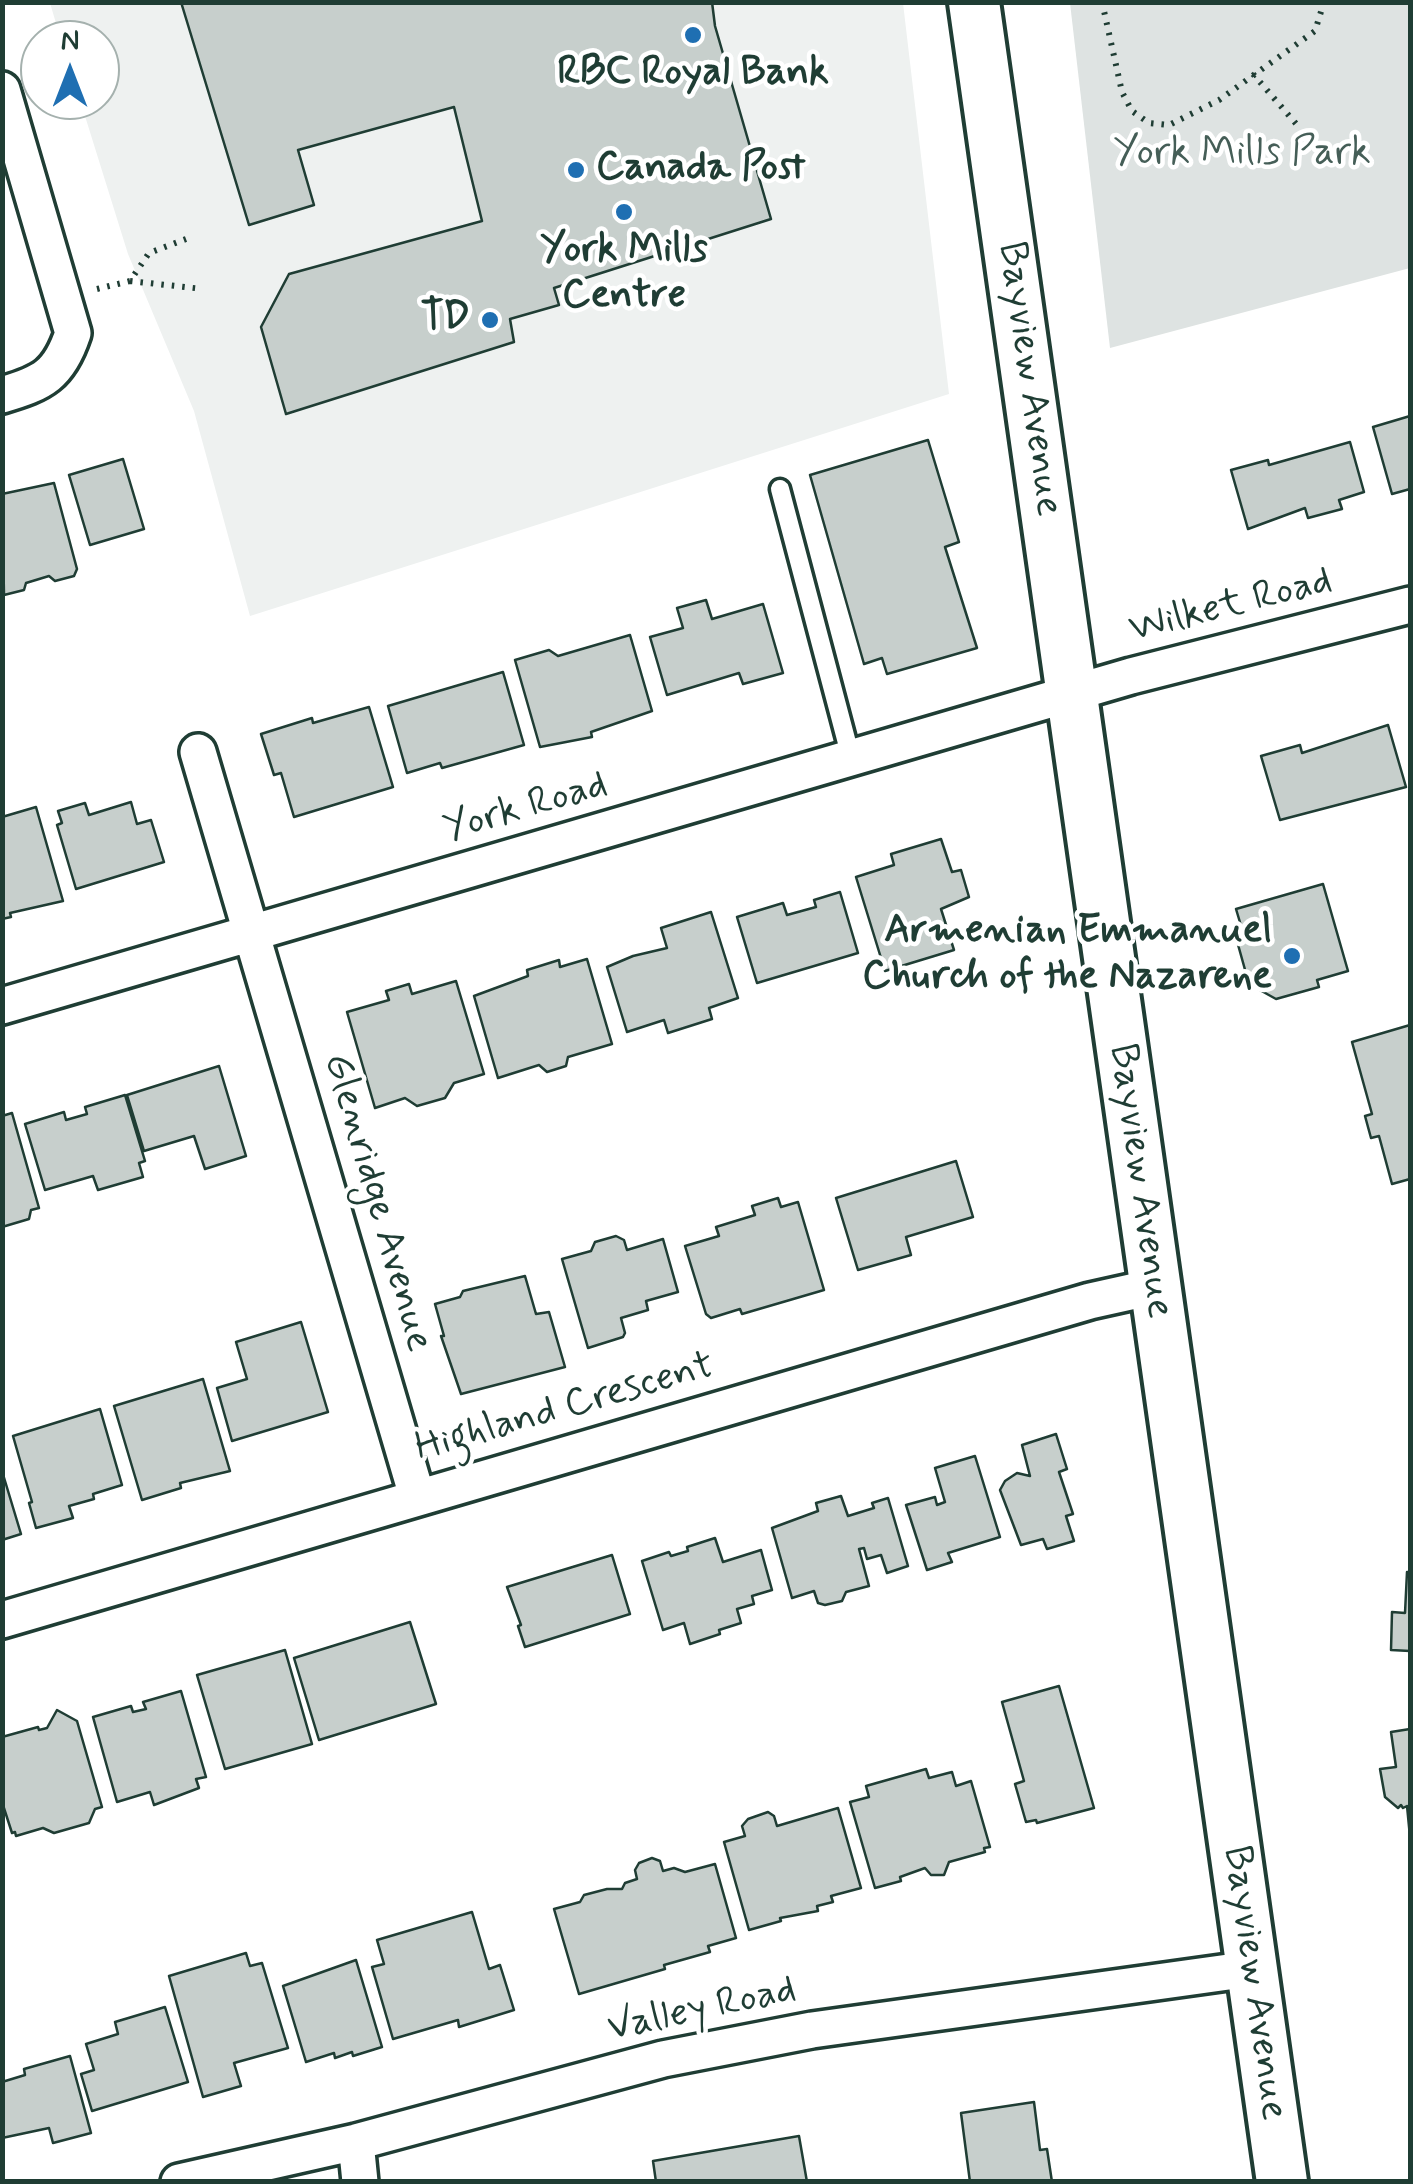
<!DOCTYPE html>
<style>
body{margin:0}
#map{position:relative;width:1413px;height:2184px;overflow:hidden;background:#fff;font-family:Mynerve,sans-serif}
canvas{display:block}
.frame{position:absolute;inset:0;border:5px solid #1f3d34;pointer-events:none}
.north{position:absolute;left:20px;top:20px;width:100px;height:100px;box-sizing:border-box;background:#fff;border:2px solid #a5b1ae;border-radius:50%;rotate:0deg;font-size:28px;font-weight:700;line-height:40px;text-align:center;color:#1f3d34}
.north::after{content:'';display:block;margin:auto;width:35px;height:45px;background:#1f6fb2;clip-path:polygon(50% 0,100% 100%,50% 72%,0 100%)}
</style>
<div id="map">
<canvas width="1413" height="2184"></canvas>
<div class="frame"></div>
<div class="north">N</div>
</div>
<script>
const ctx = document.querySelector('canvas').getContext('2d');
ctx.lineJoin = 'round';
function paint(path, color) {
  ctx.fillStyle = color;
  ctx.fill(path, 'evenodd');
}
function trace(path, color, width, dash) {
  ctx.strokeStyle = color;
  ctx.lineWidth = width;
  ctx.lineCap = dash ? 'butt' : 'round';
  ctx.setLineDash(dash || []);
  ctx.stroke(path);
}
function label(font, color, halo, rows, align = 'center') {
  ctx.font = font + ' Mynerve,sans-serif';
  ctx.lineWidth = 9;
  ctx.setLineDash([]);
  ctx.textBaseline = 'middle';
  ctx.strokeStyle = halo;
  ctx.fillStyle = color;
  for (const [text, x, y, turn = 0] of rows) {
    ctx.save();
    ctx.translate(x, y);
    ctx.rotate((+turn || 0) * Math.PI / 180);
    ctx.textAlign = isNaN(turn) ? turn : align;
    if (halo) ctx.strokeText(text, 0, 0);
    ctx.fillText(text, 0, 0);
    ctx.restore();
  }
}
paint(new Path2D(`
 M50,3H903L949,394L250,616L194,411L128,254L80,100H100V40H61Z`), '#eef1f0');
paint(new Path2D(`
 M1070,3H1410V268L1110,348Z`), '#dee3e2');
const building = new Path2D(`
 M181,2H712L715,26L771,219L554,288L559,305L510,319L514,342L286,414L261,327L289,274L482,221L454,107L298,150L314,205L249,225Z
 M1410,416V489L1392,494L1373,427Z
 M928,440L959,542L945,547L977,648L887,674L882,658L864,664L810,475Z
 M1350,442L1364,492L1339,500L1342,509L1308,518L1305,508L1248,529L1231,470L1268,460L1269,465Z
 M123,459L144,529L90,545L69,475Z
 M54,483L77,569L74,576L55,581L49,576L26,583L24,590L4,595L2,494Z
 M706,600L712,619L763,604L783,673L743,684L739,673L667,695L650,637L683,628L677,608Z
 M630,635L652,711L591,732L592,737L540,747L515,660L549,650L558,656Z
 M503,672L524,745L442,768L440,763L407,773L388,706Z
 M369,707L393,787L294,817L281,773L274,775L261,734L312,718L313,723Z
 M1388,725L1406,787L1280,820L1261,756L1300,745L1302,753Z
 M131,802L137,824L151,820L164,862L76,889L57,825L62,823L58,811L85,803L89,815Z
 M36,807L63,901L10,913L11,917L2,919V817Z
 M941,839L952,872L961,870L969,897L941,909L954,950L885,971L856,877L894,865L891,854Z
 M1323,884L1348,971L1317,980L1319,987L1276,999L1249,984L1237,941L1245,939L1236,909Z
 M840,892L858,953L757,983L737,917L783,903L787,915L816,907L814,900Z
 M711,912L738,998L709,1008L712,1019L668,1033L664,1020L627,1032L607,967L633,956L667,948L661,928Z
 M587,959L612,1044L568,1057L566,1066L547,1072L539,1065L498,1078L474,996L528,976L527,970L559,960L560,967Z
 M456,981L484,1074L454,1083L445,1098L417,1106L405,1098L375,1108L347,1012L389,1000L386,991L409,984L412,994Z
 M1410,1025V1179L1392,1184L1379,1136L1371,1138L1365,1116L1372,1114L1352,1042Z
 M219,1066L246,1156L205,1169L194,1136L144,1151L127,1095Z
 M125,1095L145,1161L139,1163L143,1177L98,1190L93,1176L45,1190L25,1124L64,1112L66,1120L87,1114L85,1107Z
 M12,1113L39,1208L31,1210L29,1219L2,1227V1116Z
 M956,1161L973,1217L906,1237L911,1255L858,1270L836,1198Z
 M778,1198L781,1207L798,1202L824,1290L742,1314L740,1309L711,1318L706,1314L685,1246L719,1236L716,1227L755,1215L752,1206Z
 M616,1236L624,1240L627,1250L663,1239L678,1292L646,1301L648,1310L621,1318L625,1333L623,1337L588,1348L562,1259L591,1251L595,1242Z
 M525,1276L536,1314L549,1312L565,1367L461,1394L441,1336H444L435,1304L460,1297L463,1291Z
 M301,1322L328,1412L232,1441L217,1388L247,1379L236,1342Z
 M203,1379L230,1471L180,1483L181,1488L142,1500L114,1406Z
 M100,1409L122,1485L93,1494L94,1499L69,1506L73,1518L36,1528L29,1503L32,1502L13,1436Z
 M1056,1434L1067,1469L1059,1472L1073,1514L1066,1516L1074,1541L1047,1549L1043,1539L1021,1545L1000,1490L1005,1481L1017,1473L1030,1476L1022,1445Z
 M975,1456L1000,1537L948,1553L952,1562L927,1570L906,1505L935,1497L937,1505L945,1502L935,1468Z
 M2,1471L21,1534L2,1540Z
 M841,1496L848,1516L874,1508L872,1503L888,1498L908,1566L887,1573L881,1555L867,1559L864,1548L859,1549L869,1586L846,1592L842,1601L825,1605L818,1603L814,1591L792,1598L772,1528L818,1511L816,1503Z
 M715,1538L723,1562L761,1550L772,1590L752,1596L754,1604L737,1609L741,1623L719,1630L720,1634L690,1644L684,1623L663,1630L642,1561L669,1552L671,1556L688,1551L687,1547Z
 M612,1555L630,1614L525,1647L518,1626L521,1625L507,1587Z
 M1407,1572H1410V1651L1391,1650L1392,1612L1405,1613Z
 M410,1622L436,1704L319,1740L294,1658Z
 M285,1650L312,1744L225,1769L197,1675Z
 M1059,1686L1094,1808L1037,1823L1036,1820L1026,1822L1015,1784L1024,1781L1002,1702Z
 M181,1691L206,1777L196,1779L199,1788L154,1805L150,1792L117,1802L93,1717L131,1706L133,1712L146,1709L143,1702Z
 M57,1710L77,1721L102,1807L95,1809L89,1823L54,1833L43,1828L16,1836L15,1832L12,1833L2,1802V1737L38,1727L39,1730L47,1728Z
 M1410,1729V1837L1407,1806L1403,1808L1401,1805L1398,1808L1385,1797L1380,1769L1396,1767L1391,1732Z
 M926,1769L929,1778L952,1772L956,1786L971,1781L990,1847L984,1848L985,1852L949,1862L944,1875H931L925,1868L900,1877L901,1881L875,1888L850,1802L869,1797L866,1786Z
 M838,1808L861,1888L831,1896L833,1902L817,1906L818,1911L780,1918L781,1921L749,1930L724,1842L745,1836L742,1826L748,1819L768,1812L774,1816L777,1826Z
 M652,1858L660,1861L663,1871L674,1868L685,1872L715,1864L736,1938L708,1946L710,1952L664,1965L665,1969L579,1994L554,1909L580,1902L584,1895L607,1889H622L625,1883L637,1879L635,1870L639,1863Z
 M472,1912L489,1969L500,1965L514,2010L459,2027L458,2020L393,2039L372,1967L384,1964L377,1940Z
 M246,1953L250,1966L262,1963L288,2048L234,2063L241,2086L203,2097L169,1976Z
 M356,1960L382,2047L353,2056L352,2052L335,2058L334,2053L306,2062L283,1986Z
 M165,2007L188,2082L92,2111L81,2074L94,2070L86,2044L118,2034L115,2022Z
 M70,2056L91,2133L53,2143L49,2128L2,2138V2082L25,2075L24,2069Z
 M1034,2102L1040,2150L1047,2149L1052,2182H970L961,2113Z
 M799,2136L807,2182H656L653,2161Z`);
paint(building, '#c7cfcc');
trace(building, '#1f3d34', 2.5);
const lane = new Path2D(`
 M780,489L851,758`);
const street = new Path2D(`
 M2,90L73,333C59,375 43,383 2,395
 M198,752L417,1496
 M2,1006L1131,676L1410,605
 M2,1620L1090,1301L1153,1287
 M356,2142L360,2182
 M179,2182L356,2142L663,2059L812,2030L1250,1969`);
const secondary = new Path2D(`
 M974,2C1080,728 1174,1456 1282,2182`);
trace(lane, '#1f3d34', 25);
trace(street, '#1f3d34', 42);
trace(secondary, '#1f3d34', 58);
trace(new Path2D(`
 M1102,2L1122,92L1132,111L1149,123L1169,125L1219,100L1315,31L1324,2
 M1253,74L1298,126
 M130,281L203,289
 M97,289L130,281L149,253L186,239`), '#1f3d34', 6, [2.5, 8]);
trace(lane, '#fff', 18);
trace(street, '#fff', 35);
trace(secondary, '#fff', 50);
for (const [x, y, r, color] of [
 [693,35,10,"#1f6fb2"],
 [576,170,10,"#1f6fb2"],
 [624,212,10,"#1f6fb2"],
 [490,320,10,"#1f6fb2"],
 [1292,956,10,"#1f6fb2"]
]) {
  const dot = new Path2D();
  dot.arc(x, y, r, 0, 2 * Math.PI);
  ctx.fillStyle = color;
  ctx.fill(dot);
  trace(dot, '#fff', 4);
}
label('bold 40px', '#1f3d34', '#fff', [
 ["RBC Royal Bank",693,75],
 ["Canada Post",596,170,"left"],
 ["York Mills",624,252],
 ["Centre",624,298],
 ["TD",470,320,"right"],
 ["Armenian Emmanuel",1272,933,"right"],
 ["Church of the Nazarene",1272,979,"right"]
]);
label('40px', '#455e57', '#fff', [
 ["York Mills Park",1242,155]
]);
label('40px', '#1f3d34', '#fff', [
 ["Bayview Avenue",1028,379,82],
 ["Wilket Road",1231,607,-14],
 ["York Road",526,809,-16],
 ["Bayview Avenue",1139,1181,82],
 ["Glenridge Avenue",376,1203,74],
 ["Highland Crescent",565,1409,-16],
 ["Bayview Avenue",1253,1983,82],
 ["Valley Road",702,2011,-12]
]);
</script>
